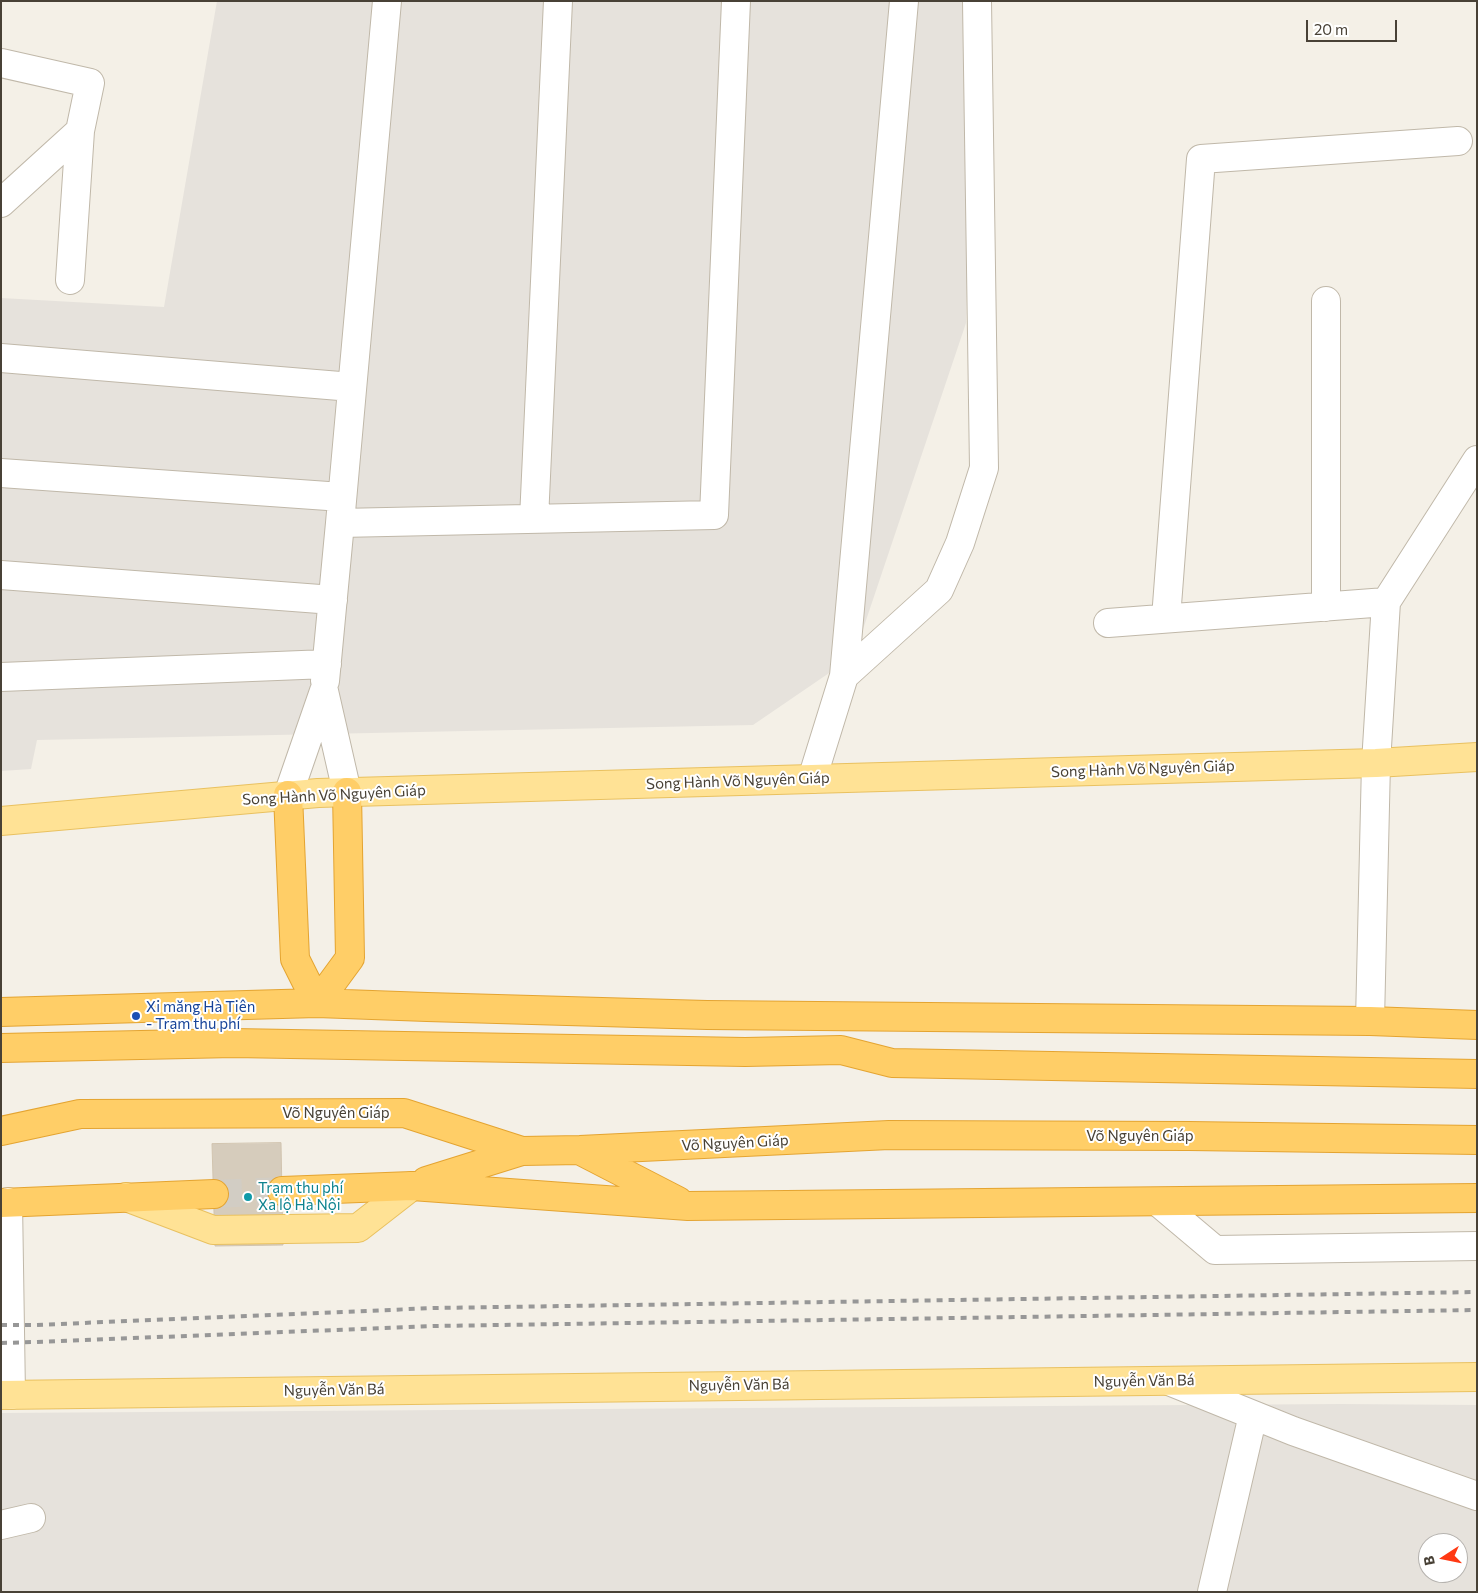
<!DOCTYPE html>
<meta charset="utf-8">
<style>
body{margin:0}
#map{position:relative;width:1478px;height:1593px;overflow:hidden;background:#f4f0e7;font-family:Commissioner,sans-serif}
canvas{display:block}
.frame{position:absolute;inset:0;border:2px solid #484136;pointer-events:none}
.north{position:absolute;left:1418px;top:1533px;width:50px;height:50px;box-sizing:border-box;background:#fff;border:1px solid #b6b3af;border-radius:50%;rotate:259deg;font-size:14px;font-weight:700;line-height:20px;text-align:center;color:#484136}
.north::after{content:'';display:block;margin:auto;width:18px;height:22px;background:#ff3913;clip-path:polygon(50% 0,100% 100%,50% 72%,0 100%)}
.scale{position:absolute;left:1306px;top:20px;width:91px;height:22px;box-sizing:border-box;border:2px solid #484136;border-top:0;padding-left:6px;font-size:15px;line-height:18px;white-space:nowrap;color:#484136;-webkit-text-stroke:4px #fff;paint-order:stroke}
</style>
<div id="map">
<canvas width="1478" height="1593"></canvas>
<div class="frame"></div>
<div class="north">B</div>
<div class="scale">20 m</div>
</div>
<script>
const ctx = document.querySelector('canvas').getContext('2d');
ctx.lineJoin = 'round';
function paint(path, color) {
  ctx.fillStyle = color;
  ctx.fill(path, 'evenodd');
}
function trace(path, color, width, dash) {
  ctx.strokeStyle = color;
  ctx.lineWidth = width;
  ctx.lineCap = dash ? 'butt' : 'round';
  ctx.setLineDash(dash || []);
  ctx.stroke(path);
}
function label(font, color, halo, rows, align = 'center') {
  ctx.font = font + ' Commissioner,sans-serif';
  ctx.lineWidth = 4;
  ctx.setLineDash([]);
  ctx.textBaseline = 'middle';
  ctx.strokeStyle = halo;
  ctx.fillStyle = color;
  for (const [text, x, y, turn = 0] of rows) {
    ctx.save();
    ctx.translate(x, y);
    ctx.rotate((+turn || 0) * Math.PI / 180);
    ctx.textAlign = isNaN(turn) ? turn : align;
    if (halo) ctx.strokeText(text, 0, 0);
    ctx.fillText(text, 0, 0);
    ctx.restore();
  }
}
paint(new Path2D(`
 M217,1H973L966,323L854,656L753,725L37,740L31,769L1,771V298L164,307Z
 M1341,1404L1477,1405V1592H1V1413ZM1428,1543H1458V1573H1428Z`), '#e6e2dc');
const building = new Path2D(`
 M281,1143L283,1245L215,1246L212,1144Z`);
paint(building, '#d6ccbc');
trace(building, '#d1c4af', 1);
trace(new Path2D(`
 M214,1194L282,1191`), '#d2cdc4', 28, [28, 14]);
const minor = new Path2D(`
 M387,1L340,523L714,515L736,1
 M1,63L90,83L80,131L1,203
 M70,280L80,131
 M1,358L352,387
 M1,473L342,497
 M534,519L558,1
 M1,575L333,600
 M1386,602L1477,460
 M1326,607V301
 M1166,618L1201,159L1458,141
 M1108,623L1386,602L1376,763L1370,1021
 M844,676L904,1
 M1,677L327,664
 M325,681L340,523
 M812,779L844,676L939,590L960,543L984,468L977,1
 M288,795L324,691L347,792
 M8,1202L11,1395
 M1158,1202L1215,1250L1477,1246
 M1169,1381L1293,1431L1477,1496
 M1,1525L31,1518
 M1212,1592L1253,1415`);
const major = new Path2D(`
 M1,821L318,793L1376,763L1477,757
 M126,1197L213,1230L358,1228L412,1186
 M1,1395L1477,1377`);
const highway = new Path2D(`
 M288,795L295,959L317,1003L350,958L347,792
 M1,1012L317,1003L427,1007L707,1015L1370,1021L1477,1025
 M1,1048L234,1043L745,1052L841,1050L892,1063L1477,1074
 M1,1131L80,1114L404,1113L522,1151L580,1150L889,1135L1189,1136L1477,1140
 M581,1151L678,1201
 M426,1181L522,1151
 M282,1191L412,1186L688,1206L1477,1198
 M1,1203L214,1194`);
trace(minor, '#c0b8a9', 30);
trace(major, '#e9c160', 30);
trace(highway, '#e4a431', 30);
trace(minor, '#fff', 28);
trace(major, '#ffe295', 28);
trace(highway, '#ffce67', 28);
trace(new Path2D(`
 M1,1325H35L435,1308L1477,1292
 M1,1343L35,1342L434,1326L1477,1310`), '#979797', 4, [6, 6]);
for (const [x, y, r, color] of [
 [136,1016,5,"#1a4fb4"],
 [248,1197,5,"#0f9aa8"]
]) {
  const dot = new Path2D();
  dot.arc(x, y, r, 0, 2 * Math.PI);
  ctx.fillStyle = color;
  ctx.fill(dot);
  trace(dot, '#fff', 2);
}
label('15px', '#484136', '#fff', [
 ["Song Hành Võ Nguyên Giáp",1143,769,-2],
 ["Song Hành Võ Nguyên Giáp",738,781,-2],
 ["Song Hành Võ Nguyên Giáp",334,795,-3],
 ["Võ Nguyên Giáp",336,1113],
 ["Võ Nguyên Giáp",1140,1136],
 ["Võ Nguyên Giáp",735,1143,-3],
 ["Nguyễn Văn Bá",1144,1381,-1],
 ["Nguyễn Văn Bá",739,1385,-1],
 ["Nguyễn Văn Bá",334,1390,-1]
]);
label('15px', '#164399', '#fff', [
 ["Xi măng Hà Tiên",146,1007],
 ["- Trạm thu phí",146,1024]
], 'left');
label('15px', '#0d838f', '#fff', [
 ["Trạm thu phí",258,1188],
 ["Xa lộ Hà Nội",258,1205]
], 'left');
</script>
